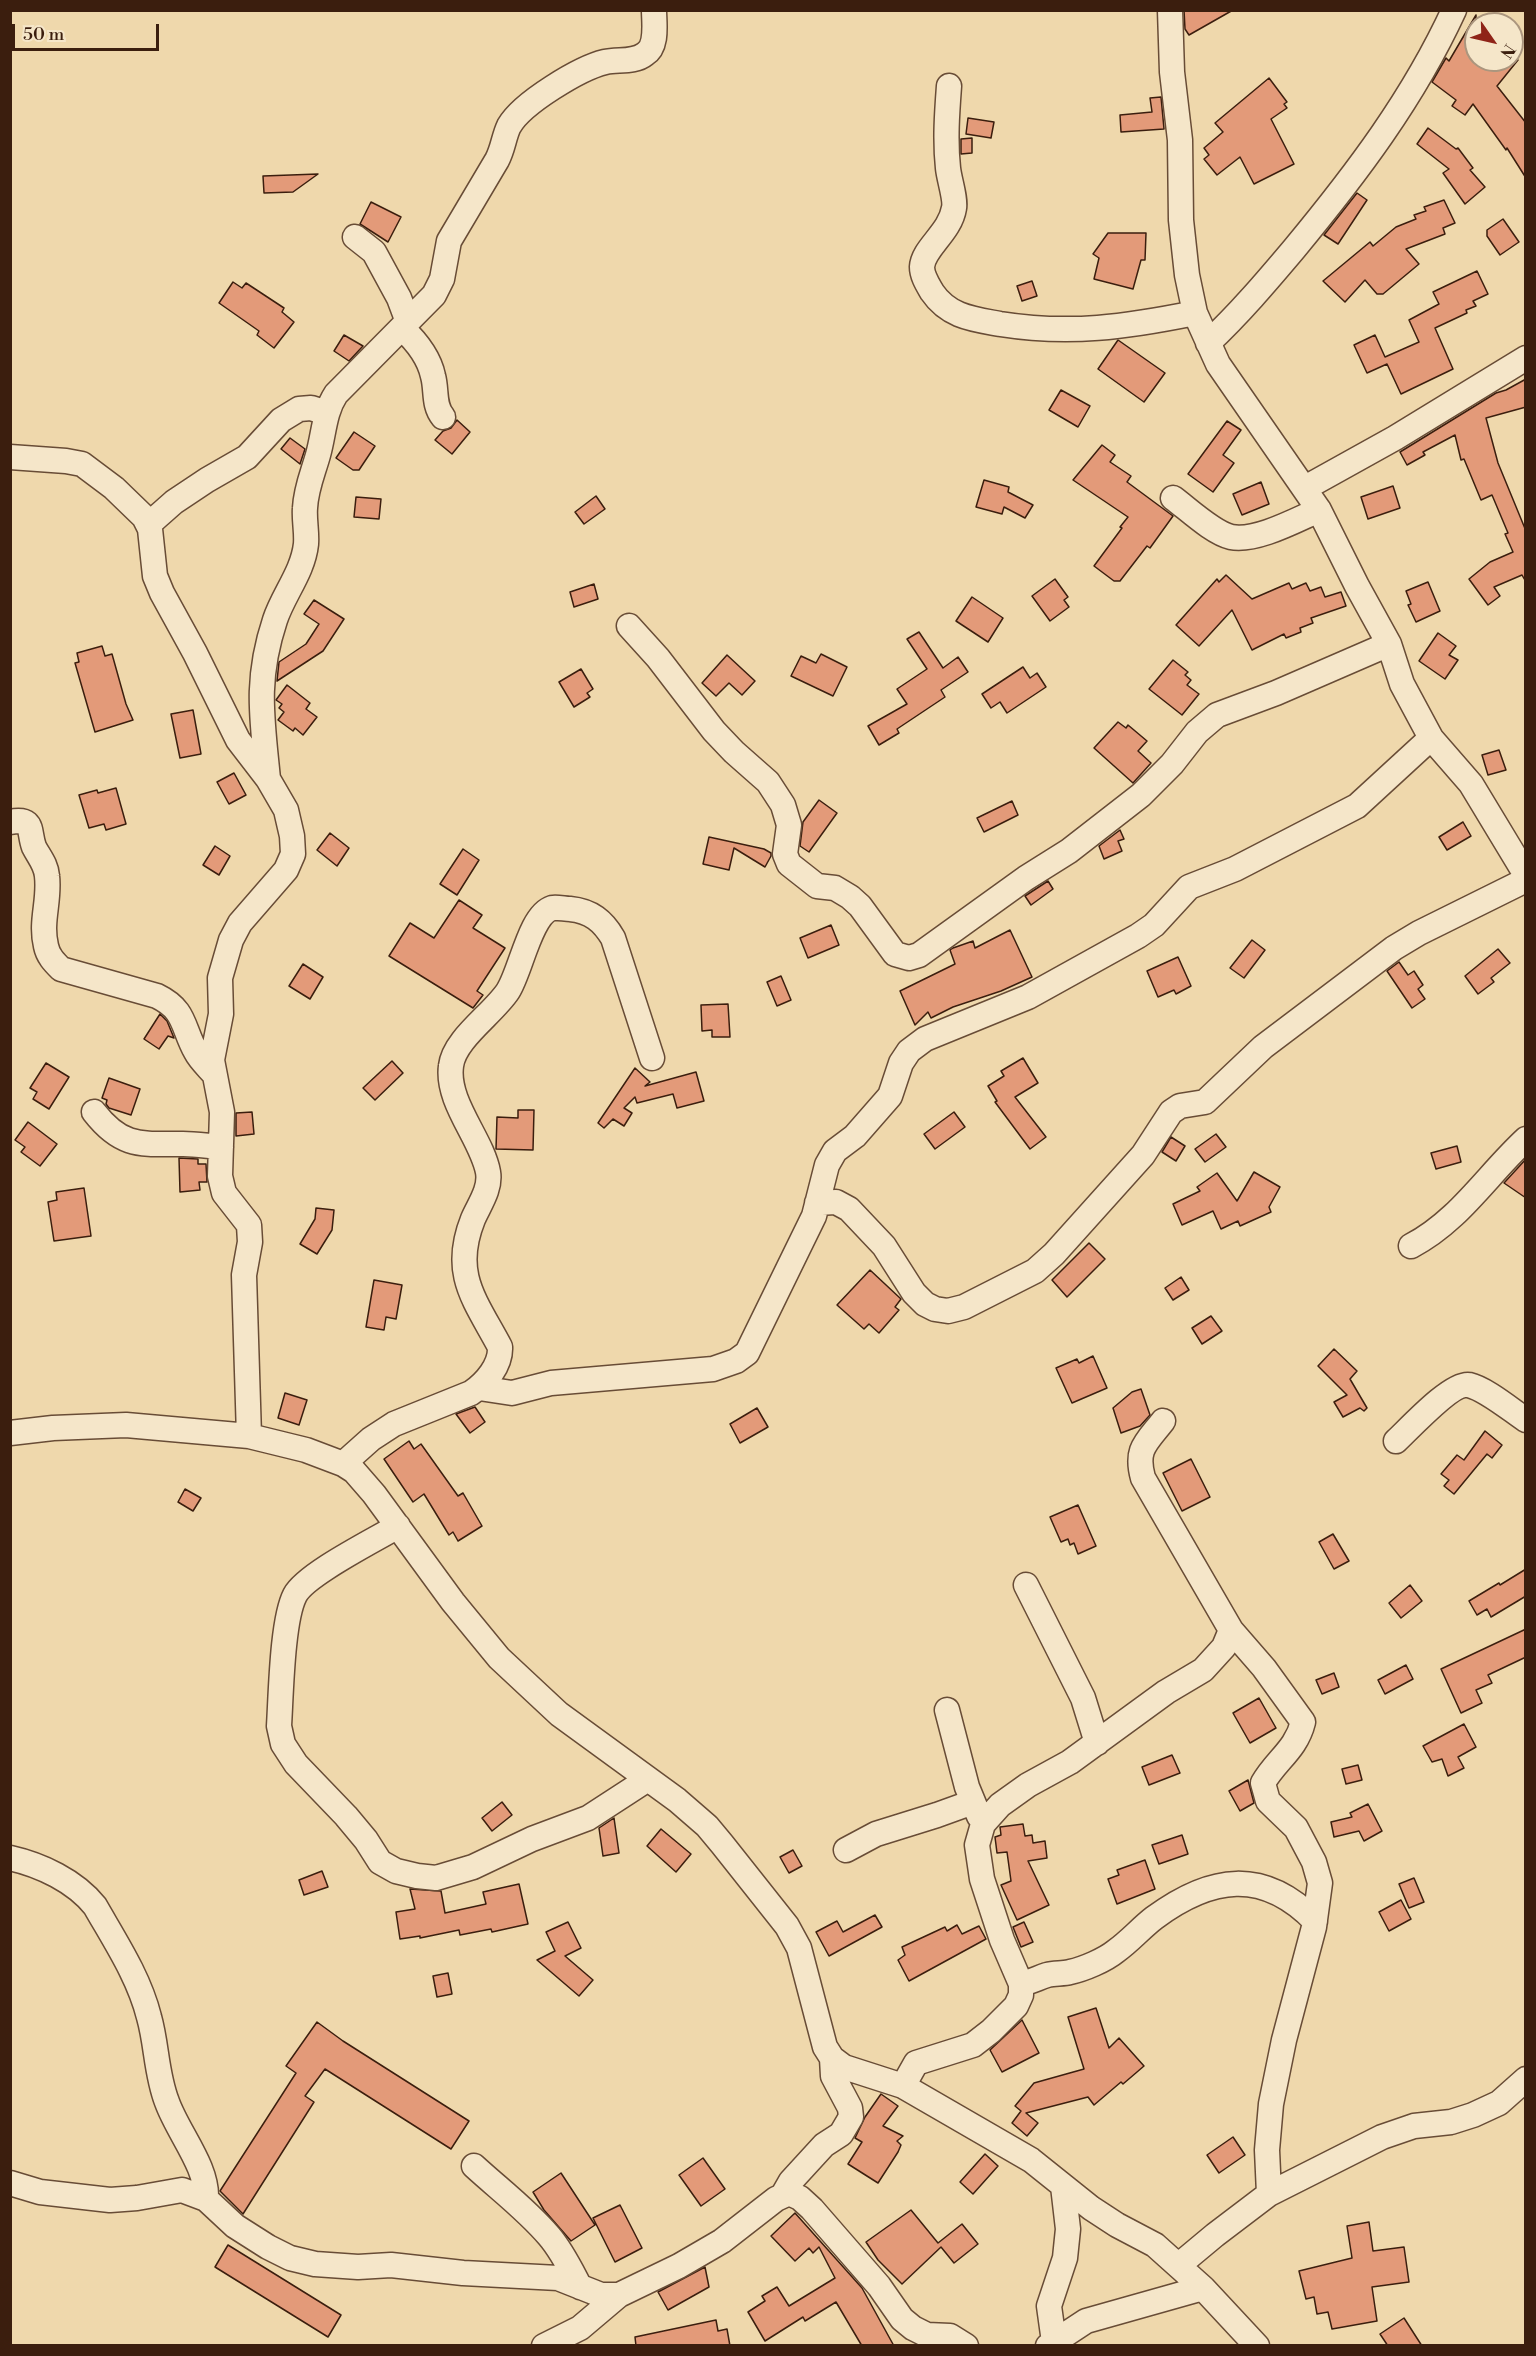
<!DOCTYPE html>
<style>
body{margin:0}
#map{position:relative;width:1536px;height:2356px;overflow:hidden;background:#efd8ac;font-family:"Libre Bodoni",serif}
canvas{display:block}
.frame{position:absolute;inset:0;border:12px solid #3b1e0e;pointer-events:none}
.north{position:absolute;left:1464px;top:12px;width:60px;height:60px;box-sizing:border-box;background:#f5e6c9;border:2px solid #ab967e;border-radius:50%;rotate:124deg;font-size:16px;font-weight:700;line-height:24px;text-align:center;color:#3b1e0e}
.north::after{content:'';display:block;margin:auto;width:21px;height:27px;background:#8f2418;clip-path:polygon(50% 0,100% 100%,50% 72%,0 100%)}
.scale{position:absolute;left:12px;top:24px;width:147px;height:27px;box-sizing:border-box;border:3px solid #3b1e0e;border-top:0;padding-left:8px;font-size:18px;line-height:21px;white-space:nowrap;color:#3b1e0e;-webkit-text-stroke:4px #f5e6c9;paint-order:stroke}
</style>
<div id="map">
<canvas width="1536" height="2356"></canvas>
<div class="frame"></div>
<div class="north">N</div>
<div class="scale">50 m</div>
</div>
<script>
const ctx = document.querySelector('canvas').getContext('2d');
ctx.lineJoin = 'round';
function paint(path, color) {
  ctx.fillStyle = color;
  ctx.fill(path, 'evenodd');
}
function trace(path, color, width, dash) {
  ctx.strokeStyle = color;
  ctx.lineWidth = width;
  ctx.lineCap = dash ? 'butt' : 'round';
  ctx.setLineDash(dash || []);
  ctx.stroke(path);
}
const building = new Path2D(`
 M1184,10H1233L1189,35L1185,29Z
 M1476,15V60H1518L1497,86L1526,123V178L1507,148L1506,150L1473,104L1465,115L1452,106L1456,100L1432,82L1446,58L1449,61Z
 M1269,78L1287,102L1284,104L1287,108L1271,119L1294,164L1254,184L1240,157L1217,175L1204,159L1209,155L1204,148L1223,132L1215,123Z
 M1161,97L1164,129L1121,132L1120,115L1152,112L1150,98Z
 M968,118L994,122L991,138L966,134Z
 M1428,128L1456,149L1458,148L1473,168L1470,170L1485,187L1465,204L1443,173L1449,169L1417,144Z
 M972,138V153L961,154V139Z
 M318,174L293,192L264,193L263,176Z
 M1357,193L1367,200L1338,244L1324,235Z
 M1444,200L1455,223L1443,228L1445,234L1406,249L1419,264L1383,294H1377L1365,280L1345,302L1323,281L1370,242L1373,246L1396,227L1416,219L1414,215L1426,211L1424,207Z
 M371,202L401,217L388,242L360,224Z
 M1503,219L1519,242L1500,255L1487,236V230Z
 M1108,233H1146L1145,260H1141L1133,289L1094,279L1099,258L1093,254Z
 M1477,271L1488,294L1473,301L1476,306L1466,310L1467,313L1435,328L1453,369L1401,394L1387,364L1367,373L1354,345L1375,335L1385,357L1419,342L1409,320L1439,304L1433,292Z
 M1032,281L1037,296L1022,301L1017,286Z
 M233,282L242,288L246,283L284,308L282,312L294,322L274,348L257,335L259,331L219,303Z
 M344,335L363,346L349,361L334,351Z
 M1118,340L1165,373L1144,402L1098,369Z
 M1526,379V407L1486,418L1498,463L1526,531V582L1522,575L1494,587L1500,596L1488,605L1469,579L1490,562L1513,552L1505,534L1508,533L1492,495L1481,500L1464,459L1461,460L1455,435L1423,452L1425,455L1407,465L1400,452L1496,393L1506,390Z
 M1061,390L1090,406L1078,427L1049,410Z
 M457,420L470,432L452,454L435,440L443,431L451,428Z
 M1227,421L1241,430L1223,455L1234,463L1213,492L1188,474Z
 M354,432L375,446L359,470H353L336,458Z
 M290,438L305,449L300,464L281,449Z
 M1102,445L1115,455L1110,462L1131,476L1127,482L1173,516L1150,548L1147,546L1120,581H1114L1094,566L1122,528L1120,527L1128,517L1073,480Z
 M984,480L1009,487L1008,492L1033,505L1025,518L1004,507L1002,514L976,507Z
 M1261,482L1269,504L1242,515L1233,494Z
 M1393,486L1400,508L1368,519L1361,497Z
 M596,496L605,509L584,524L575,512Z
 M356,497L381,499L379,519L354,517Z
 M1226,575L1252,599L1289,583L1292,589L1306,583L1310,591L1321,587L1325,597L1341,592L1346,606L1311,618L1313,623L1300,628L1301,632L1286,638L1284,634L1252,650L1232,610L1199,646L1176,625L1217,579L1219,582Z
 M1055,579L1068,597L1064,600L1069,607L1050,621L1032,596Z
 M1428,582L1440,611L1416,622L1408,605L1411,604L1406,591Z
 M594,584L598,599L574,607L570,592Z
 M972,597L1003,618L988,642L956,621Z
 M314,600L344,619L323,651L277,681L279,662L306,644L319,624L304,614Z
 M919,632L943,668L958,657L968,672L941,690L945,697L897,729L899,733L879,745L868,726L907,704L897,689L927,669L907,639Z
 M1438,633L1456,646L1449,655L1458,660L1445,679L1419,661Z
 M102,646L105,656L112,654L126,704L133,720L95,732L75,663L79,662L77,653Z
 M821,654L847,667L833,696L791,676L801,656L816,663Z
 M727,655L755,681L742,695L729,683L716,696L702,683Z
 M1173,660L1188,672L1185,675L1191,680L1187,685L1199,694L1182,715L1149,689Z
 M1023,667L1030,678L1037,673L1046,687L1007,713L1000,702L991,708L982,694Z
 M581,669L593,689L587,693L590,697L574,707L559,682Z
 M287,685L310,703L306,709L317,717L303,735L295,728L293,731L278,720L284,712L279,708L282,704L276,700Z
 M193,710L201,754L180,758L171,714Z
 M1118,722L1126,728L1128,725L1147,741L1138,751L1151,763L1133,783L1094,748Z
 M1499,750L1506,770L1488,775L1482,755Z
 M234,773L246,795L229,804L217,782Z
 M116,788L126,824L106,830L104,824L89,828L79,795L97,790L98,793Z
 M819,800L837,813L809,852L800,846L803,822Z
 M1012,801L1018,815L984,832L977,818Z
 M1463,822L1471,836L1447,850L1439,837Z
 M1120,830L1124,839L1118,841L1122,851L1104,859L1099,846Z
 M330,833L349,848L337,866L317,850Z
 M709,837L764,849L771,853V856L765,867L734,848L729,870L703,864Z
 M215,846L230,856L219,875L203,865Z
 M463,849L479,860L457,895L440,884Z
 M1048,881L1053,889L1031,905L1025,896Z
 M459,900L482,915L473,928L505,948L477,991L483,995L473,1008L389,956L410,923L434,938Z
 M831,925L839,945L808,958L800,938Z
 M1010,930L1032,977L1001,991L953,1007L931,1018L928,1012L915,1025L900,991L955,964L950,950L953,948L973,941L975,948Z
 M1252,940L1265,950L1244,978L1230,968Z
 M1498,949L1510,963L1491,978L1494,982L1478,994L1465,976Z
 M1178,957L1191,986L1176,994L1174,990L1158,997L1147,971Z
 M1399,962L1408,975L1414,971L1423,985L1418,989L1425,999L1412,1008L1387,971Z
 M303,964L323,977L310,999L289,986Z
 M781,976L791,1000L777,1006L767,982Z
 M728,1004L730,1037H712V1030L702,1031L701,1005Z
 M160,1014L167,1021L174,1038L168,1036L159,1049L144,1039Z
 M1023,1058L1038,1083L1015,1097L1046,1137L1030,1149L995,1102L997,1101L988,1086L1004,1076L1001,1071Z
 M392,1061L403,1073L375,1100L363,1088Z
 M46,1063L69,1077L49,1109L33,1099L37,1092L30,1088Z
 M635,1068L650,1082L645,1086L696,1072L704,1101L677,1108L673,1094L637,1103L635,1097L624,1108L632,1113L624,1126L613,1119L604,1128L598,1123Z
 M109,1078L140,1089L131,1115L109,1108L106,1104L107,1100L102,1098Z
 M518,1110H534L533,1150L496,1149L497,1117L518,1118Z
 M252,1112L254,1134L236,1136V1113Z
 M954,1112L965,1127L935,1149L924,1134Z
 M28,1122L57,1144L40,1166L21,1152L25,1147L15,1140Z
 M1216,1134L1226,1147L1205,1162L1195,1149Z
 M1171,1137L1185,1146L1176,1161L1162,1152Z
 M1457,1146L1461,1162L1436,1169L1431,1153Z
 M179,1158L198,1159V1164H206L207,1182H199L200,1190L180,1192Z
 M1526,1159V1198L1504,1183Z
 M1254,1172L1280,1187L1269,1207L1271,1212L1240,1226L1238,1221L1221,1229L1213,1211L1182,1225L1173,1204L1200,1191L1197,1187L1217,1173L1237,1201Z
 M84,1188L91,1236L54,1241L48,1202L57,1200L56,1192Z
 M316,1208L334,1210L332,1230L317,1254L300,1244L315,1219Z
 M1089,1243L1105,1259L1067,1297L1052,1280Z
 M870,1270L901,1299L895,1307L899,1310L879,1333L869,1324L864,1329L837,1305Z
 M1181,1277L1189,1290L1173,1300L1165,1288Z
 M374,1280L402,1285L396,1319L386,1317L384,1330L366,1327Z
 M1211,1316L1222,1331L1202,1344L1192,1328Z
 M1334,1349L1357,1371L1350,1379L1367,1408L1364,1411L1360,1408L1343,1417L1334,1402L1347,1395L1318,1366Z
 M1093,1356L1107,1388L1072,1403L1056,1368L1077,1359L1079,1363Z
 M1141,1389L1150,1415L1140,1426L1121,1433L1113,1408L1132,1392Z
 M285,1393L307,1400L299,1425L278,1418Z
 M475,1407L485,1422L470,1433L456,1414Z
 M757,1408L768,1427L740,1443L730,1424Z
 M1485,1431L1502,1445L1492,1458L1487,1454L1454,1494L1444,1486L1449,1480L1441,1474L1457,1455L1464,1460Z
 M409,1441L414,1449L421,1444L458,1496L463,1493L482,1526L458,1541L453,1532L449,1535L424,1494L413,1502L384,1459Z
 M1191,1459L1210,1497L1182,1511L1163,1473Z
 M185,1489L201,1498L193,1511L178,1502Z
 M1078,1505L1096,1546L1078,1554L1074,1543L1070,1545L1068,1539L1061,1542L1050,1517Z
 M1333,1534L1349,1561L1334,1569L1319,1542Z
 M1526,1569V1596L1491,1617L1487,1609L1477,1615L1469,1601L1499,1583L1500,1585Z
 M1410,1585L1422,1601L1401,1618L1389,1603Z
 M1526,1629V1657L1488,1675L1492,1683L1476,1690L1482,1703L1461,1713L1441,1669Z
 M1406,1665L1413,1679L1385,1694L1378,1680Z
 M1334,1673L1339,1687L1322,1694L1316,1680Z
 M1259,1698L1276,1728L1250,1743L1233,1713Z
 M1464,1724L1476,1747L1458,1757L1464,1768L1448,1776L1442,1759L1432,1762L1423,1746Z
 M1172,1755L1180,1773L1149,1785L1142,1767Z
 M1358,1765L1362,1780L1346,1784L1342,1769Z
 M1248,1780L1254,1803L1240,1811L1229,1791Z
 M502,1802L512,1815L492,1831L482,1818Z
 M1368,1804L1382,1831L1364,1841L1359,1831L1334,1837L1331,1822L1352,1817L1350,1813Z
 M614,1818L619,1853L603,1856L599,1828Z
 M1023,1824L1025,1836L1032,1835L1033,1843L1045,1841L1047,1858L1028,1861L1049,1905L1017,1920L1001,1885L1011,1881L1007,1852L997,1853L995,1837L1001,1835L1000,1827Z
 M661,1829L691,1854L676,1872L647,1846Z
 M1182,1835L1188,1854L1159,1864L1152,1845Z
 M793,1850L802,1866L789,1873L780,1857Z
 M1145,1860L1155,1889L1117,1904L1108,1879L1119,1875L1117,1870Z
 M322,1871L328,1887L304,1895L299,1880Z
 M1414,1878L1424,1902L1409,1908L1399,1884Z
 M519,1884L528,1924L492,1932L491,1929L460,1935L459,1930L420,1938V1936L400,1939L396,1912L415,1909L410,1889L441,1891L445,1913L486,1904L483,1892Z
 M1401,1900L1411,1919L1389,1931L1379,1912Z
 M875,1915L882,1927L829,1956L816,1932L837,1921L843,1932Z
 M568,1922L581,1948L565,1956L593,1980L579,1996L537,1960L555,1951L546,1932Z
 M1024,1922L1033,1942L1021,1947L1013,1927Z
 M957,1925L962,1934L979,1926L986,1939L909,1981L898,1960L905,1955L902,1947L945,1927L947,1931Z
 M448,1973L452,1994L437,1997L433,1976Z
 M1096,2008L1109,2048L1119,2038L1144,2066L1123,2084L1121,2082L1094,2105L1088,2097L1026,2113L1038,2123L1027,2136L1012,2123L1021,2111L1015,2106L1034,2083L1084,2069L1068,2017Z
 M1022,2020L1039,2053L1002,2072L990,2050Z
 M317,2022L343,2041L469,2121L451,2149L325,2069L305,2096L314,2102L243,2214L220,2191L296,2073L286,2066Z
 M881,2094L898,2106L883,2126L903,2136L897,2141L901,2145L898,2152L878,2183L848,2164L862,2142L855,2138L865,2117Z
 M1233,2137L1245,2155L1219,2173L1207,2155Z
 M985,2154L998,2166L973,2194L960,2182Z
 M703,2158L725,2189L701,2206L679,2175Z
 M561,2173L595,2225L571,2241L544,2210L533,2192Z
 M620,2205L642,2248L615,2262L593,2218Z
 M911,2210L938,2243L962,2224L978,2244L954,2263L941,2247L902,2284L878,2260L866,2242Z
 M795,2213L862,2288L894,2346H862L836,2302L805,2321L803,2317L765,2341L748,2312L765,2301L762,2296L777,2287L789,2306L835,2278L819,2247L813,2253L809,2248L795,2261L771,2236Z
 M1369,2222L1373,2251L1404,2247L1409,2282L1372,2287L1377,2321L1332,2329L1328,2312L1317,2314L1314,2297L1306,2299L1299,2271L1352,2258L1347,2226Z
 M228,2245L341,2315L328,2337L215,2267Z
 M705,2267L709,2287L668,2310L658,2292Z
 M1404,2318L1422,2346H1388L1380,2334Z
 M716,2320L718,2331L727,2329L730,2346H636L635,2337Z`);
paint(building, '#e39a79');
trace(building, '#3b1e0e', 1.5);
const minor = new Path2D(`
 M1170,10L1172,72L1180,140L1181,220L1187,275L1195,313L1218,364L1319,510L1357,586L1389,644L1402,684L1431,738L1471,784L1526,875
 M949,86C947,113 945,140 948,168C949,179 956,199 954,208C950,233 923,248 922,267C922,276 928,285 932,292C949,317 973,319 1000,324C1070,335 1126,327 1195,313
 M355,237L374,252L399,298L408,322
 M402,328C416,341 429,357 433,376C437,390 433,405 443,417
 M1208,343C1239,314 1267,281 1294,249C1356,174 1413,99 1454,10
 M10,457L66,461L82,464L114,488L144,517L150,529L155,576L162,593L195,653L238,740L268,779L286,810L292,836L293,854L286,870L240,923L231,940L220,978L221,1014L212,1060L222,1112L220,1176L224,1193L249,1225L250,1242L244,1275L249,1436
 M1305,488L1395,438L1526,358
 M1173,498C1188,509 1213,533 1231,537C1256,542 1296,520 1319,510
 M148,525L174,502L207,480L247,457L281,420L299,409L311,408L327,413
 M629,626L658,658L714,731L734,752L768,782L783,805L789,825L785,854L789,864L817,886L835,888L850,897L860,906L895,954L909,958L919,955L1026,878L1069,851L1141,795L1172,764L1197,732L1217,715L1276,693L1389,644
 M268,779C262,718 255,680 275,620C283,595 303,572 306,544C307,532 304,520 305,508C306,488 313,473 318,455C324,434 324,412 336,394L434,295L442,279L449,241L497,160C503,149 504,136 509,126C522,103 580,68 605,62C618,59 634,63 645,54C658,46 654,23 654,10
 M10,822C35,817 28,831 34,847C39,857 46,864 47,876C50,901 40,921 46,946C48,956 54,962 61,969L157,996C186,1010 182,1027 196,1052C200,1060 208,1067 214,1074
 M94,1112C122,1148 141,1144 183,1144C195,1144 208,1146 221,1147
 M817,1203L836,1202L849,1209L884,1246L914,1293L925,1304L935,1309L948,1311L964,1307L1035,1271L1054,1254L1143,1155L1171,1112L1180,1106L1205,1102L1263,1047L1394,948L1419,933L1526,880
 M1411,1246C1459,1221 1487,1175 1526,1139
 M479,1388L512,1393L551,1383L713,1369L736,1361L747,1353L814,1216L827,1165L835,1151L855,1136L890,1096L901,1063L909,1051L925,1039L1028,997L1138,936L1154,925L1189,887L1235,869L1357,806L1431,738
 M1163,1421C1146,1443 1135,1449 1143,1478L1231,1630L1264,1668L1303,1722C1296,1750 1276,1760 1263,1783L1268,1801L1296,1828L1314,1862L1320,1883L1314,1927L1284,2040L1271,2104L1267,2150L1269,2194
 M10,1433L53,1428L126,1425L249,1436L306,1450L343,1464L354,1471L374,1494L453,1602L499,1658L559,1714L677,1800L707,1826L722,1844L787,1926L799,1948L825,2047L832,2058L844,2067L903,2086L1031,2160L1091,2208L1117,2225L1155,2245L1203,2288L1257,2346
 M1396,1441C1410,1428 1452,1382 1469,1385C1486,1389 1511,1410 1526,1420
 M343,1464L371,1439L394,1424L471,1393C486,1383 501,1365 500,1347C475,1300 451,1274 473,1219C479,1205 491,1189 488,1172C482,1139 446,1102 451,1066C454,1039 493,1014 508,991C521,971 530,915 552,908C557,907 565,909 570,909C591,911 603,921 613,938L652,1058
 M398,1526C375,1540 306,1574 295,1595C282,1620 281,1695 279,1726L283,1744L296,1764L346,1816L366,1840L380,1862L396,1871L417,1876L436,1878L473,1867L532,1839L588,1818L648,1779
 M1026,1585L1083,1698L1097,1743
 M947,1710L967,1787L979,1816
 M846,1850L876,1834L937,1815L973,1802
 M10,1858C41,1865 75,1881 95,1906C115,1941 139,1977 149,2017C157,2045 156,2074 167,2102C178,2133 208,2167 206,2199
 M1021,1984C1030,1982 1038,1978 1047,1975C1055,1973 1063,1974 1070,1972C1084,1969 1105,1960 1116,1951C1130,1941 1141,1928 1154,1918C1211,1876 1263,1868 1315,1921
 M903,2086L916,2063L973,2045L991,2031L1016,2006L1021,1995V1984L1002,1940L982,1879L977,1845L983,1824L1000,1805L1028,1785L1070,1762L1166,1692L1203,1670L1224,1647L1231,1630
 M474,2166C499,2189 527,2210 549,2236C562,2251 571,2270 580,2287
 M10,2183L40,2192L110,2200L137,2198L182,2190L206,2199L235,2226L268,2247L290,2258L315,2264L358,2267L391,2265L463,2273L558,2278L601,2295H619L679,2266L722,2241L776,2199L789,2193L800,2198L812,2209L879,2286L902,2319L913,2328L927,2335L950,2336L966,2346
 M783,2195L791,2181L824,2145L841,2134L851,2117L850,2108L833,2076L832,2058
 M1179,2265L1215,2235L1269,2194L1382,2137L1414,2126L1451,2122L1473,2115L1499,2103L1526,2079
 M1054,2342L1049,2306L1065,2258L1068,2229L1063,2186
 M544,2346L580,2328L619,2295
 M1048,2346L1086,2321L1203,2288`);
trace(minor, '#684c36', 27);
trace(minor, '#f5e6c9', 24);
</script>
